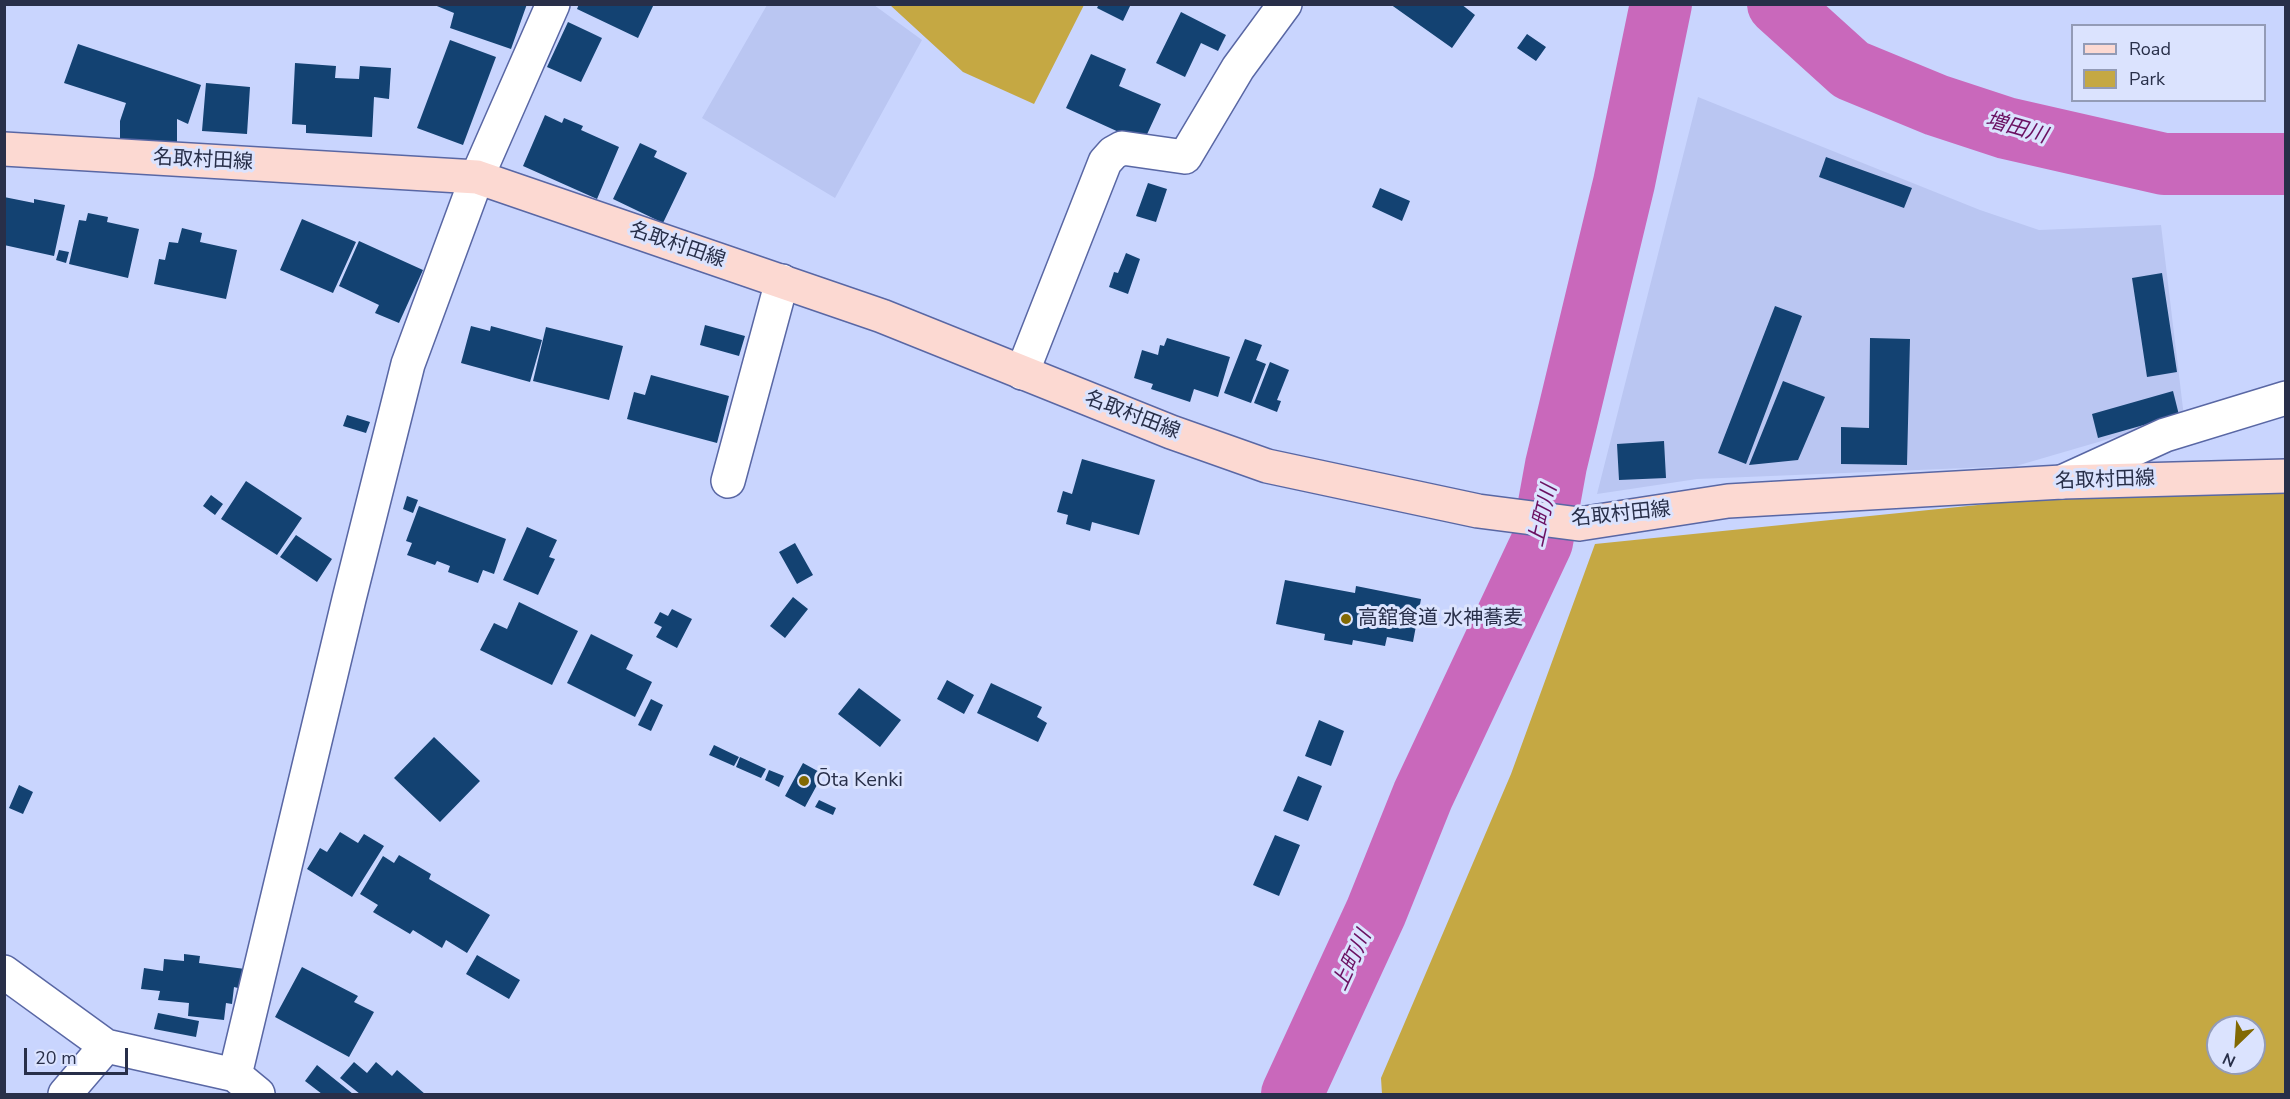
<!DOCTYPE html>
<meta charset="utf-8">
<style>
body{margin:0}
#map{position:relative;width:2290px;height:1099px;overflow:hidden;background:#c9d5fe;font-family:"Nunito Sans",sans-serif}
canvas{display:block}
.frame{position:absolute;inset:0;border:6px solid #282f49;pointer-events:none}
.legend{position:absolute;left:2071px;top:24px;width:195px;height:78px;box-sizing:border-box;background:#dbe3fe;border:2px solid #939bb6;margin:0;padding:8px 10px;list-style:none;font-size:18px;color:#282f49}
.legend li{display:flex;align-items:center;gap:12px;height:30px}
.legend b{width:30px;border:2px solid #939bb6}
.north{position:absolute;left:2206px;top:1015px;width:60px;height:60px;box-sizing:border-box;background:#dbe3fe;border:2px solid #939bb6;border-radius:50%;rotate:205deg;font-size:16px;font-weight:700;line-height:24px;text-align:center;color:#282f49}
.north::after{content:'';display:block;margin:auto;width:21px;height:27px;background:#826902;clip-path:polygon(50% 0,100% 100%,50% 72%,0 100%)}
.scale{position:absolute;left:24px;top:1048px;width:104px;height:27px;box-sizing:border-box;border:3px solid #282f49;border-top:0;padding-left:8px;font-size:18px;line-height:21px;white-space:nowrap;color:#282f49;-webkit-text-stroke:4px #dbe3fe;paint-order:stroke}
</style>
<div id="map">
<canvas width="2290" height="1099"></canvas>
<div class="frame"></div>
<ul class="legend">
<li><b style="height:8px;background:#fcd9d2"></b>Road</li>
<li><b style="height:16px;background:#c5a843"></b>Park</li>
</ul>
<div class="north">N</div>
<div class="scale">20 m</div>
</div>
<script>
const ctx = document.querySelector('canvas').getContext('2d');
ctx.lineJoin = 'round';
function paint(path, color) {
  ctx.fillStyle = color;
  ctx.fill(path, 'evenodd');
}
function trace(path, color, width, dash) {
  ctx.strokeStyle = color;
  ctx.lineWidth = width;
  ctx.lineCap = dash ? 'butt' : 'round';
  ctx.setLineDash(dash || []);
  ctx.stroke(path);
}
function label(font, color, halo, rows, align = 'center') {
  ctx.font = font + ' "Nunito Sans","Noto Sans JP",sans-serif';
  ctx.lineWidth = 6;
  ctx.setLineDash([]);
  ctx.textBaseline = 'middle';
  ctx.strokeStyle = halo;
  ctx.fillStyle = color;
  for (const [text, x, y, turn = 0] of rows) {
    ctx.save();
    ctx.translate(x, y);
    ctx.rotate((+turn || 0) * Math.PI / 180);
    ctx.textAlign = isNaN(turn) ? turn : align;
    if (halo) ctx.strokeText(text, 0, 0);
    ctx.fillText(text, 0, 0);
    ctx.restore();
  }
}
paint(new Path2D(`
 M767,5H874L922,40L835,198L702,118Z
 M1698,97L1980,210L2039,230L2161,225L2184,417L2016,466L1697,479L1597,494Z`), '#bac6f2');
paint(new Path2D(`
 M890,5H1084L1034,104L963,72Z
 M2285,487V1094H1382L1381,1078L1511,774L1595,544L2125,490ZM2218,1027H2254V1063H2218Z`), '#c5a843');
trace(new Path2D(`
 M1778,4L1851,70L1936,105L2006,128L2164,164H2286
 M1292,1094L1376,912L1423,795L1542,542L1556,465L1624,183L1661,4`), '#c968bb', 62);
paint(new Path2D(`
 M432,4H527L511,49L450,28L454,13Z
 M579,4H654L638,38L577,9Z
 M1099,4H1131L1123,21L1097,8Z
 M1390,4H1461L1475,15L1452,48Z
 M1181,12L1226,35L1218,51L1201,43L1185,77L1156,63Z
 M568,22L602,38L581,82L547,67Z
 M1527,34L1546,47L1536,61L1517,48Z
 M450,40L496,57L463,145L417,128Z
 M78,44L201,85L188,124L177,119V146L120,145V121L126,103L64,83Z
 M1091,54L1126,69L1119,86L1161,104L1143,143L1066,108Z
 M295,63L336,66L335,78L359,79L360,66L391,68L389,99L374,97L372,137L306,133V125L292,124Z
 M206,83L250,87L247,134L202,131Z
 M545,115L562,123L564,118L583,126L581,130L619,147L597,199L523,166Z
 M640,143L657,151L654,157L687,173L663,223L613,199Z
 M1826,157L1912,188L1904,208L1819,177Z
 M1148,183L1167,189L1156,222L1136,216Z
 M1380,188L1410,201L1402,221L1372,207Z
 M4,197L34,203V199L65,205L54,256L4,245Z
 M88,213L108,217L107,222L139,229L128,278L69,264L79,220L86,221Z
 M302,219L356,242L333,293L280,270Z
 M182,228L202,233L200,242L237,250L226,299L154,284L159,259L165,260L169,242L178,243Z
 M359,241L423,270L399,323L375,313L379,305L339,286Z
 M59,250L69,252L66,263L56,260Z
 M1126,253L1140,259L1128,294L1109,287L1114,272L1118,273Z
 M2162,273L2177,372L2147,377L2132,278Z
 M1775,306L1802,316L1746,464L1718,453Z
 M705,325L745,336L739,356L700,345Z
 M471,326L490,331L491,326L542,340L530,382L461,363Z
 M546,327L623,346L609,400L533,381Z
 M1167,338L1230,357L1218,397L1194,389L1190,402L1151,389L1153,384L1134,378L1142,350L1158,355L1160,345L1164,346Z
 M1870,338L1910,339L1907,465L1841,464V427L1869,428Z
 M1245,339L1262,345L1256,360L1266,364L1251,403L1224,393Z
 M1270,362L1289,370L1277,400L1281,401L1277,412L1254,403Z
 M651,375L729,396L717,443L627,419L634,392L645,395Z
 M1783,381L1825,397L1798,460L1749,465Z
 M2173,391L2179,415L2098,438L2092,414Z
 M347,415L370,422L366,433L343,426Z
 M1664,441L1666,478L1619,480L1617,444Z
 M1082,459L1155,480L1139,535L1092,522L1090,531L1066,524L1068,515L1057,512L1063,491L1072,494Z
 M246,481L302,518L277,555L221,519Z
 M211,495L223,504L215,515L203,506Z
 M407,496L418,500L413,513L403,509Z
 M419,506L506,539L494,574L483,570L478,583L448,572L450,566L437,561L435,565L407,555L412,543L406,541Z
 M527,527L557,540L549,557L555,559L538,595L503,580Z
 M296,535L332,559L317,582L280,557Z
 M795,543L813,575L797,584L779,552Z
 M1285,580L1355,593L1356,586L1421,599L1413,642L1387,637L1385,646L1353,640L1352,645L1324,640L1325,634L1276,624Z
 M793,597L808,609L785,638L770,626Z
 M519,602L578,631L552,685L480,650L494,623L507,629Z
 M672,609L692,619L677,648L656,637L662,627L654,623L660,612L668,616Z
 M591,634L633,655L626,669L652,682L635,717L567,683Z
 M947,680L974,695L964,714L937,699Z
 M991,683L1042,707L1037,717L1047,723L1038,742L977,713Z
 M859,688L901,720L880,747L838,714Z
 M651,699L663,705L651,731L638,725Z
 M1319,720L1344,731L1331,766L1305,756Z
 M434,737L480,781L440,822L394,778Z
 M714,745L739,757L734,766L709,755Z
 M740,757L766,769L761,778L736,767Z
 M803,763L823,774L805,807L785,796Z
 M769,770L784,776L779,787L765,780Z
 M1298,776L1322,786L1308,821L1283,811Z
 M19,785L33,792L23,814L9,808Z
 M819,800L836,808L833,815L815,807Z
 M340,832L358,843L364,834L384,846L352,897L307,869L320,848L327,852Z
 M1275,835L1300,845L1279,896L1253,885Z
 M399,855L431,874L429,879L490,915L467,953L446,940L442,948L413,930L410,934L373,912L378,905L360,894L383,856L394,863Z
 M184,954L200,956L199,963L245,969L242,989L234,987L232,1004L226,1003L224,1020L188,1016L189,1003L158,1000L160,991L141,989L144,968L163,971L164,959L184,961Z
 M477,955L520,980L509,999L466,974Z
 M302,967L358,996L354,1002L374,1012L349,1057L275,1017Z
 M158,1013L199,1021L196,1037L154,1029Z
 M354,1062L367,1073L376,1062L392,1076L397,1070L425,1094H360L340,1078Z
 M317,1065L353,1094H322L305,1081Z`), '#134272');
const street = new Path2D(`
 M1022,373L1105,162L1113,153L1122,148L1185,157L1238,68L1285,4
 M728,481L782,281
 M2062,482L2165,435L2286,398
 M4,972L106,1046L235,1075L258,1094
 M235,1075L349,599L408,364L477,177L553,4
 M65,1094L106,1046`);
const secondary = new Path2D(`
 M4,149L477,177L882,316L1171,432L1267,466L1478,511L1579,524L1728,501L2062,482L2286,476`);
trace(street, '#5967a4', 36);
trace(secondary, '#5967a4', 36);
trace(street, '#fff', 33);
trace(secondary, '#fcd9d2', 33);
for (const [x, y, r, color] of [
 [1346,619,6,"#826902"],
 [804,781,6,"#826902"]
]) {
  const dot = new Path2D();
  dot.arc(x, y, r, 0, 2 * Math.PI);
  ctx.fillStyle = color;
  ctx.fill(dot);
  trace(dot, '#dbe3fe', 2);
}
label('20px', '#282f49', '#dbe3fe', [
 ["名取村田線",203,161,3],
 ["名取村田線",677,246,19],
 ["名取村田線",1132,416,21],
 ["名取村田線",2105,481,-2],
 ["名取村田線",1621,515,-6]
]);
label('20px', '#282f49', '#dbe3fe', [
 ["高舘食道 水神蕎麦",1358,619],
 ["Ōta Kenki",816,781]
], 'left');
label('italic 21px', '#6a1061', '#dbe3fe', [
 ["増田川",2016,129,16],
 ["上町川",1544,516,-77],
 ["上町川",1353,961,-65]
]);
</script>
